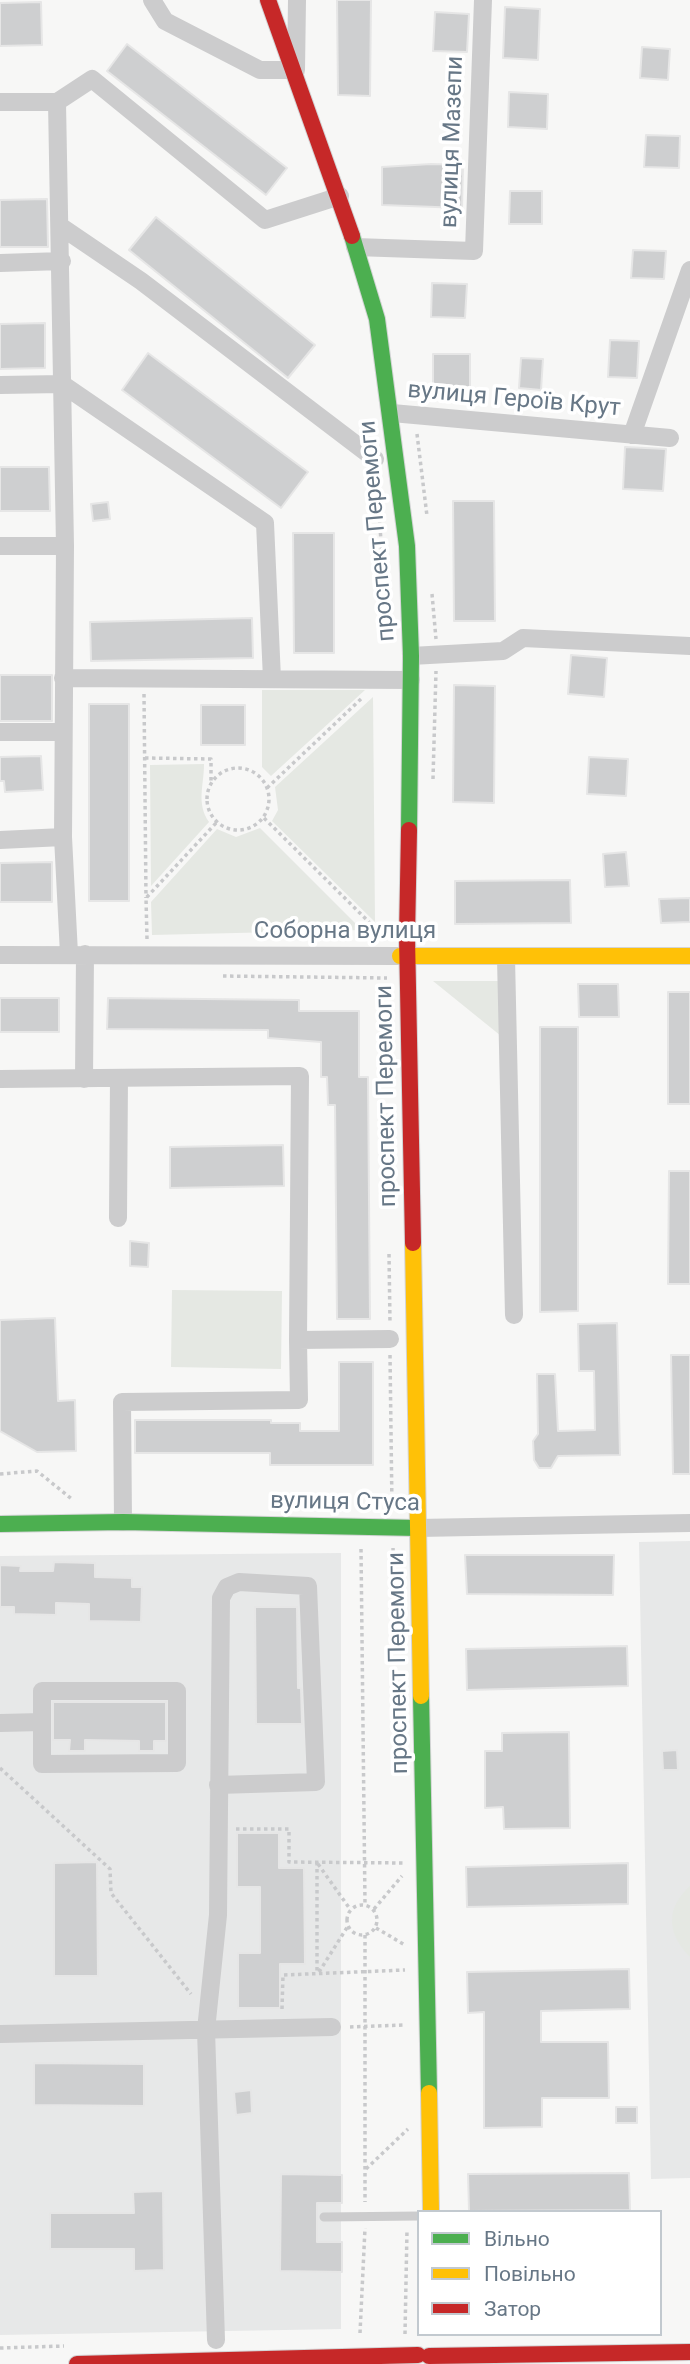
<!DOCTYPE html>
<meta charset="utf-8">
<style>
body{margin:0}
#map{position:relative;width:690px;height:2364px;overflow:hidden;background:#f7f7f6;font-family:Roboto,sans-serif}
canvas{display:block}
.legend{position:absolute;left:417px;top:2210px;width:245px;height:126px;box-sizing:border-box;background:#fff;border:2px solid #c2c9cf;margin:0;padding:9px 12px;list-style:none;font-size:21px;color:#677786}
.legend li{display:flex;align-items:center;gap:14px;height:35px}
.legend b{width:35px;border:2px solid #c2c9cf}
</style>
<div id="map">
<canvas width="690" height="2364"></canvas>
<ul class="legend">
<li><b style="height:9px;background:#4caf50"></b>Вільно</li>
<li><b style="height:9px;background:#ffc107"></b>Повільно</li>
<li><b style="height:9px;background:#c62828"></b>Затор</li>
</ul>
</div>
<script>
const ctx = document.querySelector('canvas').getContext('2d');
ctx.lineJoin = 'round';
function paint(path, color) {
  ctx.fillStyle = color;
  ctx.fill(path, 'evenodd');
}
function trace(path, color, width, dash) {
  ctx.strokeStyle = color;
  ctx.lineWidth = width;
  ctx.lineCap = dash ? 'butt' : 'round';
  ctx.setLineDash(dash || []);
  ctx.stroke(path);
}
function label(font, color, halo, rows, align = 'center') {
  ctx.font = font + ' Roboto,sans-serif';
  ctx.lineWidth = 7;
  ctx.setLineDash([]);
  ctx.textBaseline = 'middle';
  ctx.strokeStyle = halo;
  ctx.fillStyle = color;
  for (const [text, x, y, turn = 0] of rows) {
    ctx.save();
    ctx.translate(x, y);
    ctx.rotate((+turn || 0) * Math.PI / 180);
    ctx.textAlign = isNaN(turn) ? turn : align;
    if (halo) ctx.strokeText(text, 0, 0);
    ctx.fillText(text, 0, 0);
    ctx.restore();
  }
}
paint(new Path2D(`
 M690,1541V2178L651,2179L639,1542Z
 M341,1553V2329L0,2335V1556Z`), '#e7e8e8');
paint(new Path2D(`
 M262,690H365L271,776L262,767Z
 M373,697L375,922L272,821L278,810L275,787Z
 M204,764C204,786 196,803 209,822L151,886L150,765Z
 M260,828L362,930L152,935L151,902L217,829L236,837Z
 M433,981H505L506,1040Z
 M172,1290L282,1291L281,1369L171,1367Z
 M690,1886V1957C667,1933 665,1909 690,1886Z`), '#e5e8e3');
const building = new Path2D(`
 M337,0H371L370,96L338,95Z
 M41,2L42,45L0,46V3Z
 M505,7L540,9L538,60L503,58Z
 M435,12L469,14L467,52L433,51Z
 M127,44L287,168L266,195L107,71Z
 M642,47L670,49L668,80L640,78Z
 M509,92L548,94L547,129L508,127Z
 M646,135L680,136L679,168L644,167Z
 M431,164L463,165L462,208L382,205V167Z
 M510,191H542V224H509Z
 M47,199L48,247H0V200Z
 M156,217L315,345L288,378L129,250Z
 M633,250L666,251L664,279L631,278Z
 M432,283L467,284L465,318L431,317Z
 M45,323V368L0,369V324Z
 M610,340L639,341L637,378L608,377Z
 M148,353L308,472L281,508L122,390Z
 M433,354H470V387H433Z
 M521,358L543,359L541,390L519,388Z
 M625,447L666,449L663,491L623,489Z
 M0,467H49L50,511H0Z
 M453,501H494L495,621H454Z
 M108,502L110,519L93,521L91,504Z
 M293,533H334V653H294Z
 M252,618L253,658L91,661L90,622Z
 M571,655L607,658L604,697L568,694Z
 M0,675H52V721H0Z
 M454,685L495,686L494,803L453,802Z
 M89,704H129V901H89Z
 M201,705H245V745H201Z
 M41,756L43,790L5,792L4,781H0V757Z
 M589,757L628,759L626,796L587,794Z
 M626,852L629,886L605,887L603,854Z
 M52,862V902H0V863Z
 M570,880L571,923L455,924V881Z
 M690,898V922L661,923L659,899Z
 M578,984H618L619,1017H579Z
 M668,992H690V1104H668Z
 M0,998H59V1032H0Z
 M108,998L299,1000V1011H359V1077H368L370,1319H337L335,1105H328L327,1077H321V1042L268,1038V1030L107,1029Z
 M540,1027H578V1311L540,1312Z
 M283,1145L284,1186L170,1188V1147Z
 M669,1171H690V1284H668Z
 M130,1241L149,1243L148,1267L130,1266Z
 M55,1318L58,1401L75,1400L76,1451L37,1452L0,1431V1320Z
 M617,1323L620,1455L558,1456L551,1468H539L534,1460L533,1441L538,1434L537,1374H555L558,1431L595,1430L594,1371H579L578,1324Z
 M671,1355H690V1474H673Z
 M339,1362H373V1465H270V1453H135V1420H271V1423H300V1431H339Z
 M465,1555H614L613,1595L467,1594Z
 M54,1562L95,1563V1577L132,1578V1587H142L141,1622L89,1621V1604L56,1603V1615L14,1614V1607H0V1565L21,1566L20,1571H53Z
 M255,1607H297L298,1688H301L302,1724H256Z
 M627,1646L628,1686L467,1690L466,1649Z
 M53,1702H166V1741H154V1751H139V1741L85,1740V1751H69L70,1740H53Z
 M569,1732L570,1828L504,1829L503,1807L485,1808V1751H502V1733Z
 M677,1750L678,1770H663L662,1751Z
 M237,1833H279V1868H304L305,1964H280V2008H238V1953H260V1887H237Z
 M97,1862L98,1976H54V1863Z
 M628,1863V1904L467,1907L466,1867Z
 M629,1969L630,2009L541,2011V2042H608L609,2098H542V2127L484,2128V2012L468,2013L467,1972Z
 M34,2063L144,2064V2106L34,2105Z
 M251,2090L252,2113L236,2115L234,2092Z
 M616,2107H637V2123H616Z
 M629,2173L630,2210L469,2211L468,2174Z
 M281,2174L342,2175V2203H317V2242H342V2272L280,2271Z
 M163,2191L164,2270L134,2271V2249H50V2213H134L133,2192Z`);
paint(building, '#cecfd0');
trace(building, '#e6e6e6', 2);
const fast = new Path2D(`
 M352,236L377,319L407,546L411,656L409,830
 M0,1524L123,1522L418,1528
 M421,1696L429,2093`);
const slow = new Path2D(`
 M400,956H690
 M413,1243L421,1696
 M429,2093L431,2212`);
const jam = new Path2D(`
 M268,0L352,236
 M409,830L407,937L413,1243
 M429,2356L690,2352
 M77,2364L418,2355`);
trace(fast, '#d3d4d5', 18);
trace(slow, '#d3d4d5', 18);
trace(jam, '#d3d4d5', 18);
trace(new Path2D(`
 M417,434L427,516
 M379,512L386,616
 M432,594L436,639
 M144,694L146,898
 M145,758L211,759V782
 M207 799a31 31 0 1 1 62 0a31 31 0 1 1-62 0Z
 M433,779L436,671
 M267,788L362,698
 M264,818L384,937
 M147,939L146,898L217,822
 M223,976L387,978
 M389,1254L390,1323
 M390,1355L392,1508
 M0,1474L37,1471L73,1500
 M393,1548L396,1617
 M361,1549L365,1904
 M0,1768L110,1869L111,1893L191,1994
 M236,1829H289V1862L405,1863
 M317,1862V1974
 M318,1864L350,1909
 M347 1920a15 15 0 1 1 30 0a15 15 0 1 1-30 0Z
 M374,1909L402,1876
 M376,1928L405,1945
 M365,1935V2202
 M319,1972L348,1926
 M282,2009L283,1975L405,1970
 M350,2027L405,2025
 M366,2169L408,2129
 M360,2333L365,2228
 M405,2334L407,2230
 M0,2348L64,2346`), '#c8c9cb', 3.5, [3.5, 3.5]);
trace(new Path2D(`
 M324,2217L419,2216`), '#cccccd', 9);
trace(new Path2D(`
 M152,0L165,21L260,70H296L297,0
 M0,102H57L65,546L63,837
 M57,102L92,79L265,220L340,196
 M60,226L141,281L375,459
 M355,247L474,251L483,0
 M0,263L62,261
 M0,385L62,384L265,523L272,679
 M392,413L670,438
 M632,435L690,270
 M0,546H65
 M411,656L503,651L523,638L690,646
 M63,678L411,680
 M0,732H62
 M0,840L63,837L69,954
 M0,955L400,956
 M506,958L514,1315
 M0,1079L300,1076L298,1340L390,1339
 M84,1079L85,954
 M118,1218L119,1078
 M123,1522L122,1402L299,1400L298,1340
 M418,1528L690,1523
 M42,1691H177V1763L42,1764Z
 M0,1723L42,1722
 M0,2034L332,2027
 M216,2340L206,2030L218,1915L221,1598L227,1587L239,1582L308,1586L316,1782L218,1785`), '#cccccd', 18);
trace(fast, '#4caf50', 16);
trace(slow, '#ffc107', 16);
trace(jam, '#c62828', 16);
label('24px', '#677786', '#fff', [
 ["вулиця Мазепи",453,142,-88],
 ["вулиця Героїв Крут",514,400,5],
 ["проспект Перемоги",378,531,-95],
 ["Соборна вулиця",345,932],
 ["проспект Перемоги",387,1096,-91],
 ["вулиця Стуса",345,1503,1],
 ["проспект Перемоги",399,1663,-91]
]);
</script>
